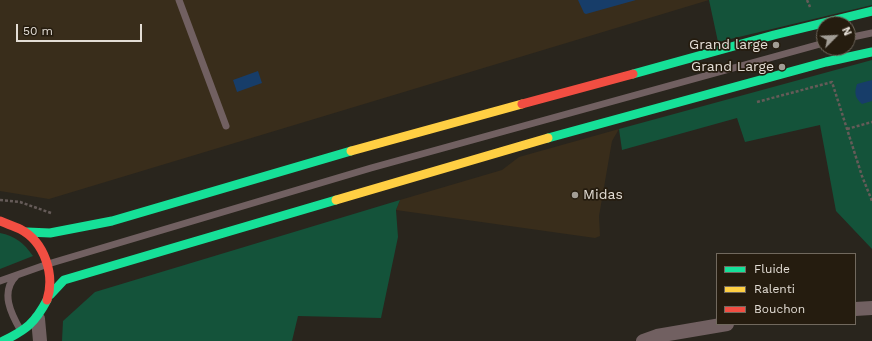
<!DOCTYPE html>
<style>
body{margin:0}
#map{position:relative;width:872px;height:341px;overflow:hidden;background:#29251d;font-family:"Work Sans",sans-serif}
canvas{display:block}
.legend{position:absolute;left:716px;top:253px;width:140px;height:72px;box-sizing:border-box;background:#251c0f;border:1px solid #71695e;margin:0;padding:5px 7px;list-style:none;font-size:12px;color:#e3ddd5}
.legend li{display:flex;align-items:center;gap:8px;height:20px}
.legend b{width:20px;border:1px solid #71695e}
.north{position:absolute;left:816px;top:16px;width:40px;height:40px;box-sizing:border-box;background:#251c0f;border:1px solid #71695e;border-radius:50%;rotate:66deg;font-size:11px;font-weight:700;line-height:16px;text-align:center;color:#e3ddd5}
.north::after{content:'';display:block;margin:auto;width:14px;height:18px;background:#a29d95;clip-path:polygon(50% 0,100% 100%,50% 72%,0 100%)}
.scale{position:absolute;left:16px;top:24px;width:126px;height:18px;box-sizing:border-box;border:2px solid #e3ddd5;border-top:0;padding-left:5px;font-size:12px;line-height:14px;white-space:nowrap;color:#e3ddd5;-webkit-text-stroke:3px #251c0f;paint-order:stroke}
</style>
<div id="map">
<canvas width="872" height="341"></canvas>
<ul class="legend">
<li><b style="height:5px;background:#16e098"></b>Fluide</li>
<li><b style="height:5px;background:#ffcf43"></b>Ralenti</li>
<li><b style="height:5px;background:#f24e42"></b>Bouchon</li>
</ul>
<div class="north">N</div>
<div class="scale">50 m</div>
</div>
<script>
const ctx = document.querySelector('canvas').getContext('2d');
ctx.lineJoin = 'round';
function paint(path, color) {
  ctx.fillStyle = color;
  ctx.fill(path, 'evenodd');
}
function trace(path, color, width, dash) {
  ctx.strokeStyle = color;
  ctx.lineWidth = width;
  ctx.lineCap = dash ? 'butt' : 'round';
  ctx.setLineDash(dash || []);
  ctx.stroke(path);
}
function label(font, color, halo, rows, align = 'center') {
  ctx.font = font + ' "Work Sans",sans-serif';
  ctx.lineWidth = 3.5;
  ctx.setLineDash([]);
  ctx.textBaseline = 'middle';
  ctx.strokeStyle = halo;
  ctx.fillStyle = color;
  for (const [text, x, y, turn = 0] of rows) {
    ctx.save();
    ctx.translate(x, y);
    ctx.rotate((+turn || 0) * Math.PI / 180);
    ctx.textAlign = isNaN(turn) ? turn : align;
    if (halo) ctx.strokeText(text, 0, 0);
    ctx.fillText(text, 0, 0);
    ctx.restore();
  }
}
paint(new Path2D(`
 M0,0H709L49,199L0,191Z
 M619,129L612,141L599,216L600,236L595,238L396,210L400,200L502,170L519,157Z`), '#392d1b');
paint(new Path2D(`
 M709,0H872V5L718,42Z
 M872,60V249L836,211L820,125L745,142L737,118L622,150L619,129Z
 M400,200L396,210L398,237L381,318L298,316L292,341H62L63,321L95,292Z
 M0,233C15,236 24,243 33,256L0,269Z`), '#14533a');
paint(new Path2D(`
 M578,0H636L586,14L584,13Z
 M258,71L262,83L237,92L233,80Z
 M872,80V101L862,104C855,98 854,93 857,84Z`), '#173d69');
trace(new Path2D(`
 M807,0L810,7
 M757,102L832,82L862,176L872,201
 M847,129L872,122
 M0,200L20,202L51,213`), '#655b58', 2.5, [3, 2]);
trace(new Path2D(`
 M179,0L226,126
 M848,38L872,33
 M16,276C0,292 11,314 21,331
 M0,281L48,264L371,168L824,43`), '#716061', 7);
trace(new Path2D(`
 M855,309L872,308
 M38,319L40,341
 M643,341L657,336L727,324`), '#716061', 14);
trace(new Path2D(`
 M633,74L774,35L872,11
 M548,138L826,62L872,52
 M27,232L50,233L112,221L351,151
 M50,295L64,280L336,200
 M3,341C26,330 35,323 47,300`), '#16e098', 9);
trace(new Path2D(`
 M351,151L522,104
 M336,200L548,138`), '#ffcf43', 9);
trace(new Path2D(`
 M522,104L633,74
 M0,221C7,224 14,226 20,229C45,242 55,275 47,300`), '#f24e42', 9);
for (const [x, y, r, color] of [
 [776,45,4,"#a29d95"],
 [782,67,4,"#a29d95"],
 [575,195,4,"#a29d95"]
]) {
  const dot = new Path2D();
  dot.arc(x, y, r, 0, 2 * Math.PI);
  ctx.fillStyle = color;
  ctx.fill(dot);
  trace(dot, '#251c0f', 1.5);
}
label('14px', '#e3ddd5', '#251c0f', [
 ["Grand large",768,45],
 ["Grand Large",774,67],
 ["Midas",583,195,"left"]
], 'right');
</script>
